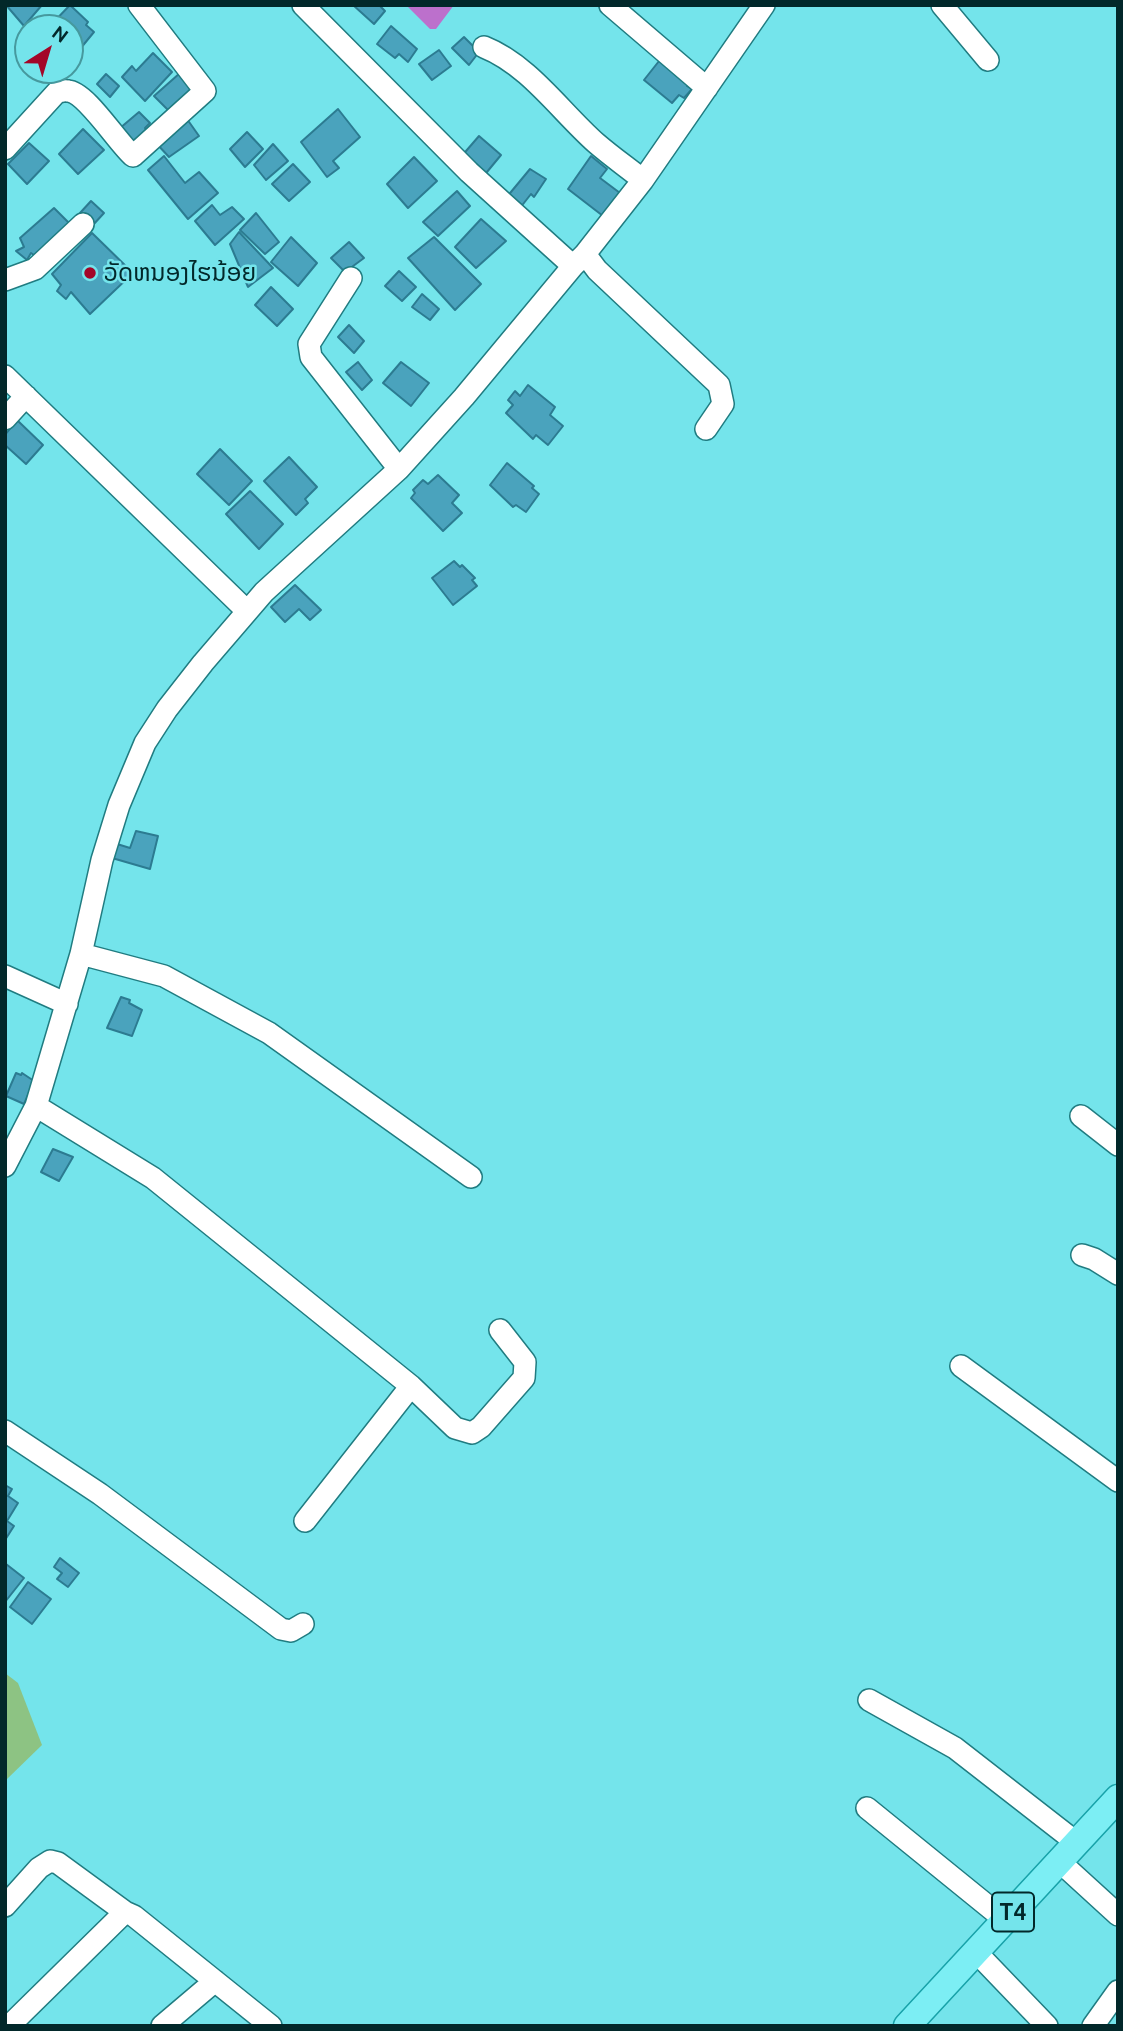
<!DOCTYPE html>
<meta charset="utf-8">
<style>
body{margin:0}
#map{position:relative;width:1123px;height:2031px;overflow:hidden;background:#74e4eb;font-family:Ubuntu,sans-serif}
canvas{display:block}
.frame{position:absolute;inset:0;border:7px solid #02282a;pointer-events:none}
.north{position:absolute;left:14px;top:14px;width:70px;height:70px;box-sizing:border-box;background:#74e4eb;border:2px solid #46999e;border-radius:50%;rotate:37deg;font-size:19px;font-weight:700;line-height:28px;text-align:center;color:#02282a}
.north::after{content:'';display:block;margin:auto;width:24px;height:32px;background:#a30628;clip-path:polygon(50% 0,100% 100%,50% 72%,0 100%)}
</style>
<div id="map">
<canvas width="1123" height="2031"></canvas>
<div class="frame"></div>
<div class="north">N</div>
</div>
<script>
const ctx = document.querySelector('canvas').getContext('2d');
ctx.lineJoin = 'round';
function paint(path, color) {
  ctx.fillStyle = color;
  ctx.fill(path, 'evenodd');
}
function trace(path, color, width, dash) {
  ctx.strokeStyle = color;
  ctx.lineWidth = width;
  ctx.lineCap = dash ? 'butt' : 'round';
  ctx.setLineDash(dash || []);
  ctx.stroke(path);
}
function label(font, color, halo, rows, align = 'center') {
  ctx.font = font + ' Ubuntu,"Noto Sans Lao",sans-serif';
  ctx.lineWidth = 5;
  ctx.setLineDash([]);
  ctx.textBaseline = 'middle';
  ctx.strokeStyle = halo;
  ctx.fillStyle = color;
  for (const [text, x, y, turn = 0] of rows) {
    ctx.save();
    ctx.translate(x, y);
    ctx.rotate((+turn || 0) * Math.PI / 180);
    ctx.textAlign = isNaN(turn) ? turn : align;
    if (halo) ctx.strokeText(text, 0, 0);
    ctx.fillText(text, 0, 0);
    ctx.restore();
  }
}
paint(new Path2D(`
 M5,1673L18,1683L42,1745L5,1781Z`), '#8dc383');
paint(new Path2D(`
 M406,5H454L436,29H430Z`), '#bc70cc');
const building = new Path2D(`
 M6,5H42L24,26Z
 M70,5L88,22L86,25L94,32L80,49L75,45L70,51V28H48Z
 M353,5H379L385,11L374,24Z
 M391,26L417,49L408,62L399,54L395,58L377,44Z
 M464,37L479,52L469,65L452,48Z
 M439,50L451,66L432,80L419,64Z
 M153,53L172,72L145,101L122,77L132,66L136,71Z
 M663,56L691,81L687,86L692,89L684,98L679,95L672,103L644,80Z
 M180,73L195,89L170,112L154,96Z
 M106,74L119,86L110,97L97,84Z
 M338,109L360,137L333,161L339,168L327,177L301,142Z
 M139,112L150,123L145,128L150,134L131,152L113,134Z
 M187,119L199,136L169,157L156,143Z
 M83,129L104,150L78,174L59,154Z
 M247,132L263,149L245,167L230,149Z
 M479,136L501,155L482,178L460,158Z
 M29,143L49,161L27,184L8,164Z
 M273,144L288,161L266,180L254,165Z
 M164,156L185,183L199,172L218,193L188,219L148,170Z
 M591,156L607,169L600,178L620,193L603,216L568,189Z
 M414,157L437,181L408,208L387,184Z
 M293,164L310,182L289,201L272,184Z
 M530,169L546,179L534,197L531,194L520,208L506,198Z
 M457,191L470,206L438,236L423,222Z
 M91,201L104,213L93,225L80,213Z
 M212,205L220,215L232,207L244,219L215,245L195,221Z
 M54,208L71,225L37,257L31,253L27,260L16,251L24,247L20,238Z
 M256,213L279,242L265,254L240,230Z
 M481,219L506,241L476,268L455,247Z
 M239,232L273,268L248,287L230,244Z
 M92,233L133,273L90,314L71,292L66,299L57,291L61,285L52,274Z
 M291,237L317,263L298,286L271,262Z
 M434,237L481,284L455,310L408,258Z
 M349,242L364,258L345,272L331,258Z
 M399,271L416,287L402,301L385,286Z
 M271,287L293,309L277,326L255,305Z
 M422,294L439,309L430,320L412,307Z
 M349,325L364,341L354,353L338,337Z
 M358,362L372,380L362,390L346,372Z
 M401,362L429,383L411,406L383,383Z
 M528,385L555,407L550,415L563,426L548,445L536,435L533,439L506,413L513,405L508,400L515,391L520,396Z
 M17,420L43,445L26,464L5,445V435Z
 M220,449L252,481L229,505L197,474Z
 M289,457L317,487L305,499L308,503L296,515L264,481Z
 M507,463L534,486L532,488L539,494L526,512L516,505L513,507L490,485Z
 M438,475L459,495L452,503L462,513L443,531L411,498L415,493L413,490L423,480L428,484Z
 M250,491L283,524L259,549L226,514Z
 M454,561L460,567L462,565L475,578L472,580L477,586L453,605L432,578Z
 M295,585L321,610L310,620L299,609L285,622L271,607Z
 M136,831L158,836L150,869L112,858L117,844L130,848Z
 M121,997L130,1000L129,1003L142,1010L132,1036L107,1028Z
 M16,1073L21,1075L22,1073L34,1081L24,1104L6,1096Z
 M53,1149L73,1157L59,1181L41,1172Z
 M5,1485L12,1489L8,1496L18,1503L7,1521L14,1526L5,1540Z
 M60,1558L79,1573L68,1587L57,1579L62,1573L54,1567Z
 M6,1564L24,1578L5,1602V1565Z
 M28,1582L51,1599L32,1624L10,1607Z`);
paint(building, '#4aa3bd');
trace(building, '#2c7b91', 2);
const minor = new Path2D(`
 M303,5L469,172L573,266
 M610,5L707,88
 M942,5L988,60
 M484,47C529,65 560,111 596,143C611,156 628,168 643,180
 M5,149L57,92C60,92 64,90 68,91C86,92 117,142 133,156L205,91L139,5
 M585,254L597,270L719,385L723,404L706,429
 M351,278L309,344L311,357L399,469
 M5,280L35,269L83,224
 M5,376L247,611
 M5,419L26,396
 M81,954L164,976L269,1033L471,1177
 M5,976L67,1004
 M36,1106L153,1178L411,1386L455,1428L472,1433L481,1427L524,1378L525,1362L500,1330
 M1081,1116L1118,1145
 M5,1166L36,1106L81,954L102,860L119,805L145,743L167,709L203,663L264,592L399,469L464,397L573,266L585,254L643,180L764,5
 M1082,1255L1094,1259L1118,1274
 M961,1366L1118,1481
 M5,1431L100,1494L281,1629L291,1631L303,1624
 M305,1521L411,1386
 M869,1700L955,1748L1077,1843
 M867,1808L1005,1920
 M1060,1862L1118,1915
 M5,1906L39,1868L50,1861L58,1863L125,1912
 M975,1951L1047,2026
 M9,2026L125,1912L134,1916L271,2026
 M162,2026L215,1981
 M1093,2026L1118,1991`);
const major = new Path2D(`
 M907,2026L1118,1798`);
trace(minor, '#207c81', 24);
trace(major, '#18a2a9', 29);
trace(minor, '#fff', 21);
trace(major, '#7ceef4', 26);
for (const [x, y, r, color] of [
 [90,273,7,"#a30628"]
]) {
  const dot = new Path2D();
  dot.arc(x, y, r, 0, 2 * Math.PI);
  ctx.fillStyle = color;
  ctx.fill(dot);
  trace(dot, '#74e4eb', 2.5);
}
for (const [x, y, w] of [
 [1013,1912,42]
]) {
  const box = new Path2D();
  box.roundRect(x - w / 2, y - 19.5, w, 39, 5);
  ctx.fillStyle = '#74e4eb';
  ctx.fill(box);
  trace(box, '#02282a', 2);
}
label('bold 23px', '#02282a', null, [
 ["T4",1013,1912]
]);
label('24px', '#02282a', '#74e4eb', [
 ["ວັດຫນອງໄຮນ້ອຍ",104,273]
], 'left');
</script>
